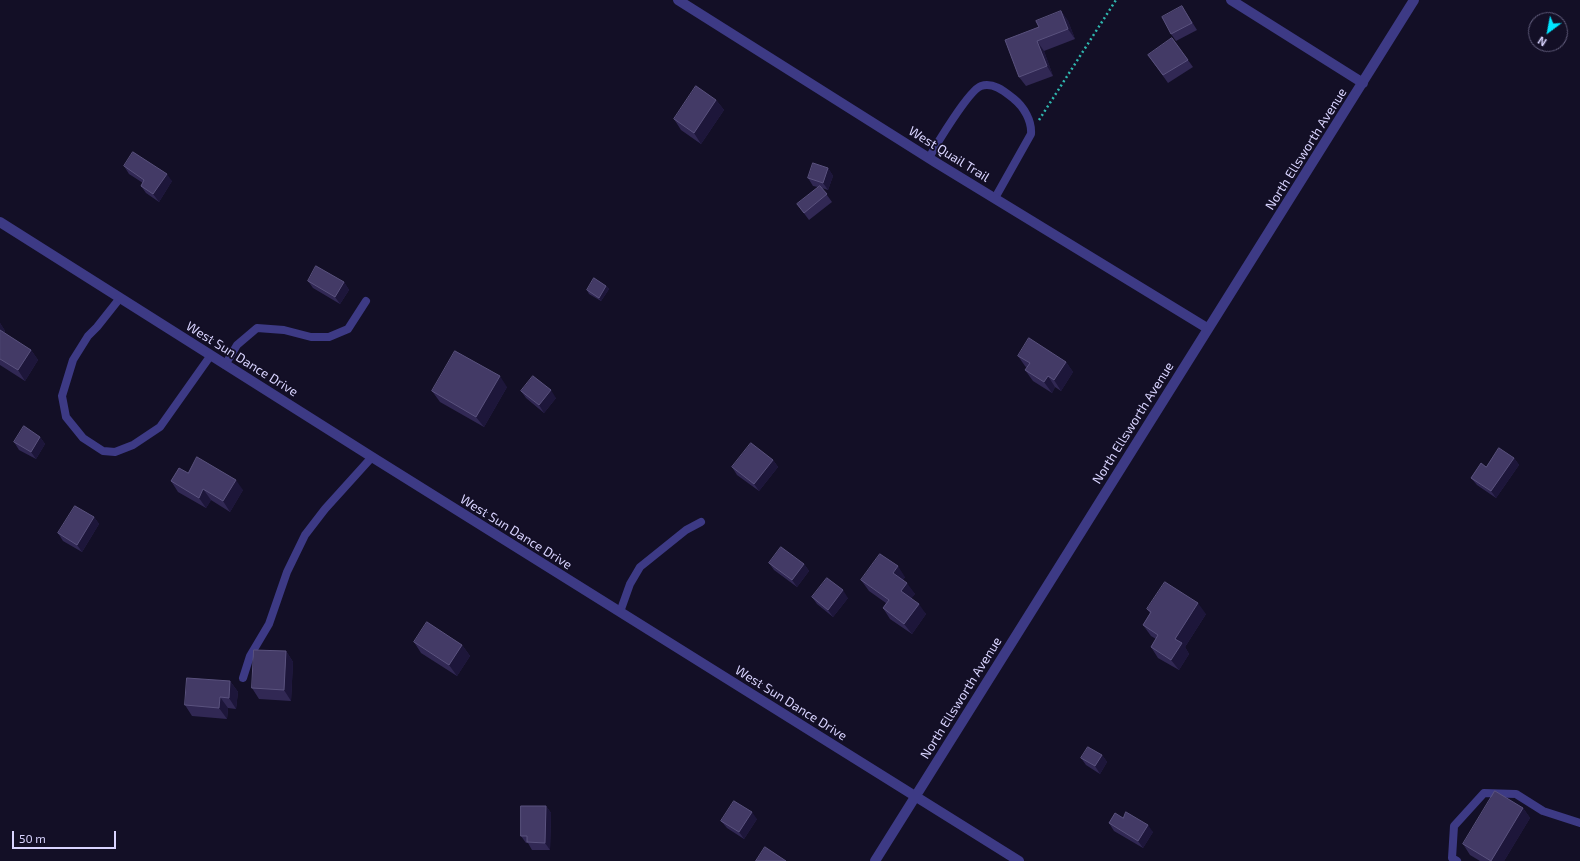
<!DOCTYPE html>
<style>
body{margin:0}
#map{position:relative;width:1580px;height:861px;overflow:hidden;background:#130f26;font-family:"Exo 2",sans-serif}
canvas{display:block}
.north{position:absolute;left:1528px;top:12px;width:40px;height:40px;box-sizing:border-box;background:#130f26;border:1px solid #625e7d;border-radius:50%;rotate:212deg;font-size:11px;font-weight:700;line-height:16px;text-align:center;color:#d9d4ff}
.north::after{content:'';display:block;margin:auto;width:14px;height:18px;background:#00e5ff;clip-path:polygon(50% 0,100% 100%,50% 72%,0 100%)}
.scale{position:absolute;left:12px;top:831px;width:104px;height:18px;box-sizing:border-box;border:2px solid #d9d4ff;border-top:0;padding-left:5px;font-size:12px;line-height:14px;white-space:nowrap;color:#d9d4ff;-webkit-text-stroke:3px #130f26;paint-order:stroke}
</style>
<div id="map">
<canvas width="1580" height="861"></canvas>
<div class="north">N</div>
<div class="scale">50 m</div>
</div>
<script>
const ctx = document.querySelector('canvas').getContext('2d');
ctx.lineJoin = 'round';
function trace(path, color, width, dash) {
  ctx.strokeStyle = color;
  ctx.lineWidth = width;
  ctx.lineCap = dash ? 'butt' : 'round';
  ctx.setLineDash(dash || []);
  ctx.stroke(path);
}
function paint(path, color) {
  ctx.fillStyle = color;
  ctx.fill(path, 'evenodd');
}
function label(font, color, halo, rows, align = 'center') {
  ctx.font = font + ' "Exo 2",sans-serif';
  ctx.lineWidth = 3.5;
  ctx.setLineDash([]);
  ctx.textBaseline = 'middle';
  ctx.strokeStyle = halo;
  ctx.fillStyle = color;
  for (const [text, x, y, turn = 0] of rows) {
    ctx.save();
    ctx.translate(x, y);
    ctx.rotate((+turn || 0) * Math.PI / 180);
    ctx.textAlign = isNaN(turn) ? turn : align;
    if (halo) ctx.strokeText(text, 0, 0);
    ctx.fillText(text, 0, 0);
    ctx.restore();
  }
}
trace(new Path2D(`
 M1039,120L1116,0`), '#2fb8b0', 2.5, [2, 3]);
trace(new Path2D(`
 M929,158C936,145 969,90 981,86C994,82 1005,92 1014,99C1024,107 1032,121 1031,134L995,198
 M120,298L97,327L88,336L73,360L62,396L66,417L83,438L103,451L115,452L133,445L160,427L211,355
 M225,365L237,345L257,328L284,330L311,337H329L348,329L366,301
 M620,612L630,584L640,567L686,530L701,522
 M243,678L250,656L269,624L287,572L305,535L325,509L372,457
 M1457,861L1452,858L1454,826L1484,793L1516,794L1543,811L1580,823`), '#3d3a85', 8);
trace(new Path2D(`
 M678,0L935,162L1207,328
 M1231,0L1363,83
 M0,222L372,457L1019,861
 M875,861L1414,0`), '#3d3a85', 10);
paint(new Path2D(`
 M1061,11L1068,21L1075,39L1044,51L1053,76L1026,86L1019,77L1039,27Z
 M1187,14L1197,30L1176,41L1171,34Z
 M1172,38L1193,67L1168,83L1148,55Z
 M716,100L724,110L701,144L681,130L674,119Z
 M124,166L172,181L159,202L146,193L141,186L143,183L129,174Z
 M828,168L833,176L828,190L822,188L832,202L809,220L797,204L818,187L813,186L808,178Z
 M308,281L344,282L349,290L340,304L313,288Z
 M606,286L609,289L601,301L589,294L587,290Z
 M0,323L5,331L4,333L31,350L38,360L25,381L0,365Z
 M1018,356L1066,362L1073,372L1061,391L1055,387L1052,393L1033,381L1025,370L1027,368L1025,366Z
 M507,387L484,427L440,402L432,391Z
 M521,391L556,398L544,413L526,398Z
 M40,437L45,444L36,459L19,450L14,442Z
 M1514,458L1519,465L1496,498L1477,485L1471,478L1486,467Z
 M773,460L778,467L759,491L737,475L732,467Z
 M188,473L243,490L230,512L211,500L206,508L178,492L171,481Z
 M94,517L99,524L82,552L63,541L58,533Z
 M769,563L804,564L809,571L797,587L774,570Z
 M905,577L903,580L915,594L911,598L926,614L912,634L890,619L883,608L886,603L869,591L861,580Z
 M812,597L848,598L833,617L817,604Z
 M1147,609L1206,614L1185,647L1189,654L1179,670L1158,658L1151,647L1156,639L1151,636L1143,625L1150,613Z
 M414,642L462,645L470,656L457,676L421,653Z
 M286,651L293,662L291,701L259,699L252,688Z
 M230,681L238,692L236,709L228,708L227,719L192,716L185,705Z
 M1102,755L1107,762L1100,774L1086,765L1081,758Z
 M546,806L551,813L550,850H532L528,843H526L521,836Z
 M1523,808L1530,818L1504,861H1480L1470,855L1463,844Z
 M1123,818L1153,832L1143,848L1114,831L1109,823Z
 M757,819L744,839L727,828L721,821Z`), '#312854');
paint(new Path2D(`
 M1061,11L1068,21L1075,39L1068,29Z
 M1037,41L1044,51L1053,76L1047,66Z
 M716,100L724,110L701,144L694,133Z
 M828,168L833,176L828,190L823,183Z
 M167,174L172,181L159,202L153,194Z
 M344,282L349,290L340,304L335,297Z
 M606,286L609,289L601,301L599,298Z
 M0,323L5,331L2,337L0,335Z
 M31,350L38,360L25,381L18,370Z
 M1066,362L1073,372L1061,391L1054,380Z
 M500,376L507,387L484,427L476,417Z
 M1048,376L1055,387L1052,393L1044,382Z
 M551,390L556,398L544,413L539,405Z
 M40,437L45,444L36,459L31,452Z
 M1514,458L1519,465L1496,498L1491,491Z
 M773,460L778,467L759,491L754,484Z
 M236,480L243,490L230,512L223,501Z
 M203,489L211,500L206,508L199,498Z
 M94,517L99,524L82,552L77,545Z
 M804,564L809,571L797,587L792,580Z
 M898,566L905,577L900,584L893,573Z
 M907,583L915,594L909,602L901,591Z
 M843,590L848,598L833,617L828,610Z
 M1198,603L1206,614L1185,647L1189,654L1179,670L1171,660L1175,639Z
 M919,604L926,614L912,634L904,624Z
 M462,645L470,656L457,676L449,665Z
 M286,651L293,662L291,701L284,690Z
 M230,681L238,692L236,709L229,698Z
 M220,697L228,708L227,719L219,708Z
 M1102,755L1107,762L1100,774L1095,766Z
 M546,806L551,813L550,850L545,843Z
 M1523,808L1530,818L1504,861H1491Z
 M752,812L757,819L744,839L739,832Z
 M1148,825L1153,832L1143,848L1138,841Z`), '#1d163a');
const building = new Path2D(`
 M1182,6L1192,23L1171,34L1162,17Z
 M1061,11L1068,29L1037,41L1047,66L1019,77L1005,40L1039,27L1036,21Z
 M1172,38L1188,60L1163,75L1148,55Z
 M696,86L716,100L694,133L674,119Z
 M133,152L167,174L153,194L141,186L144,180L124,166Z
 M813,163L828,168L823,183L808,178Z
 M820,186L827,194L804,213L797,204Z
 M316,266L344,282L335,297L308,281Z
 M594,278L606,286L599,298L587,290Z
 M0,330L31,350L18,370L0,359Z
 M1029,338L1066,362L1054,380L1048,376L1044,382L1025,370L1030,363L1018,356Z
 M455,351L500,376L476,417L432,391Z
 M533,376L551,390L539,405L521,391Z
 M24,426L40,437L31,452L14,442Z
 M751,443L773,460L754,484L732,467Z
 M1499,448L1514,458L1491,491L1471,478L1481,463L1486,467Z
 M197,457L236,480L223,501L203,489L199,498L171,481L179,468L188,473Z
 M75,506L94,517L77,545L58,533Z
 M781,547L804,564L792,580L769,563Z
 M880,554L898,566L893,573L907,583L901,591L919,604L904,624L883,608L889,600L861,580Z
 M827,578L843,590L828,610L812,597Z
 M1165,582L1198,603L1175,639L1182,643L1171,660L1151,647L1158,635L1143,625L1151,612L1147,609Z
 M427,622L462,645L449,665L414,642Z
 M254,650L286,651L284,690L252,688Z
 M187,678L230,681L229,698L220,697L219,708L185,705Z
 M1088,747L1102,755L1095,766L1081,758Z
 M1495,791L1523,808L1491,861L1463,844Z
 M734,801L752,812L739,832L721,821Z
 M521,806H546L545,843L527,842V836H521Z
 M1126,812L1148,825L1138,841L1109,823L1115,813L1123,818Z
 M765,847L786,861H756Z`);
paint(building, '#433a66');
trace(building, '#5a527e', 1);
label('13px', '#d9d4ff', '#130f26', [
 ["North Ellsworth Avenue",1306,149,-58],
 ["West Quail Trail",949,154,32],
 ["West Sun Dance Drive",242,359,32],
 ["North Ellsworth Avenue",1133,423,-58],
 ["West Sun Dance Drive",516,532,32],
 ["North Ellsworth Avenue",961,698,-58],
 ["West Sun Dance Drive",791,703,32]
]);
</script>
